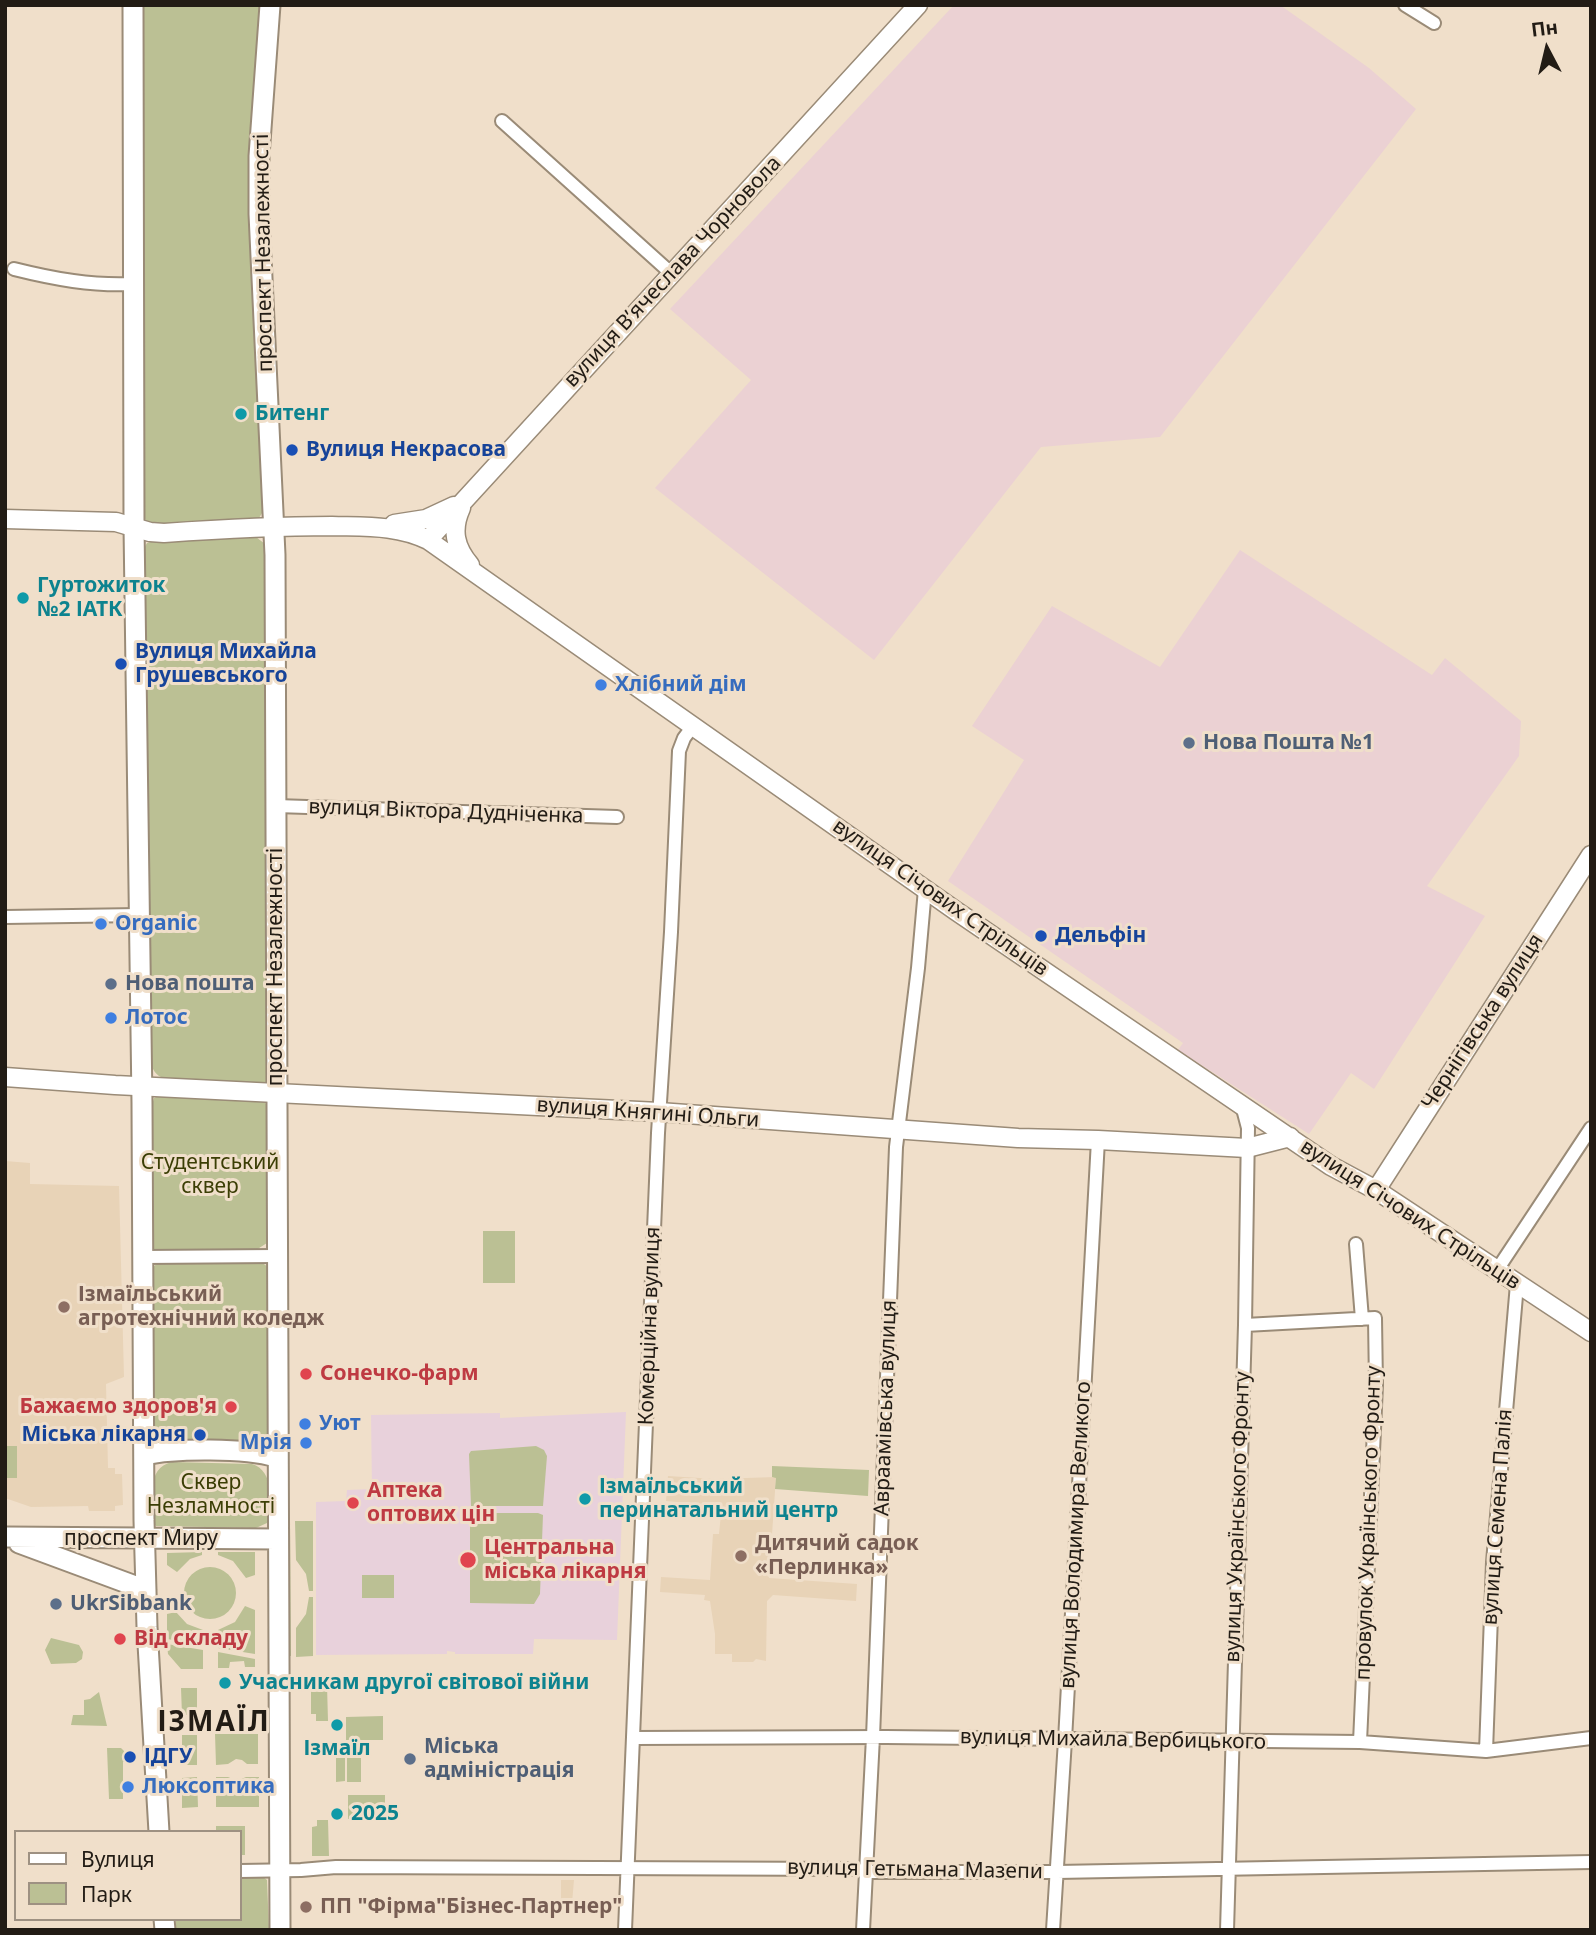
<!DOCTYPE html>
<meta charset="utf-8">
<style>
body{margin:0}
#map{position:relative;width:1596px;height:1935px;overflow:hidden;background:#f0dfca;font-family:"Noto Sans",sans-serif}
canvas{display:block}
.frame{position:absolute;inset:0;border:7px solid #221c15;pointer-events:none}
.legend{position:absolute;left:14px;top:1830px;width:228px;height:91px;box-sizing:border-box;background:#f0dfca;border:2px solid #9e9182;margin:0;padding:9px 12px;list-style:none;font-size:21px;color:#221c15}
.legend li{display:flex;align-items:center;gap:14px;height:35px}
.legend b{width:35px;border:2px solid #9e9182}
.north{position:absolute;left:1512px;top:14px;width:70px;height:70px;-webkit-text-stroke:5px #f0dfca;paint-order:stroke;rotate:353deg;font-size:19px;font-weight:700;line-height:28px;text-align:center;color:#221c15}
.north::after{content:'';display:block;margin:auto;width:24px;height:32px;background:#221c15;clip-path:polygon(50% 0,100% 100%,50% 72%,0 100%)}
</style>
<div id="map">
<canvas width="1596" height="1935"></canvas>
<div class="frame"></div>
<ul class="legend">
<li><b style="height:9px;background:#fff"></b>Вулиця</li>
<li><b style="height:19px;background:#bbc094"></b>Парк</li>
</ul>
<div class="north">Пн</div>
</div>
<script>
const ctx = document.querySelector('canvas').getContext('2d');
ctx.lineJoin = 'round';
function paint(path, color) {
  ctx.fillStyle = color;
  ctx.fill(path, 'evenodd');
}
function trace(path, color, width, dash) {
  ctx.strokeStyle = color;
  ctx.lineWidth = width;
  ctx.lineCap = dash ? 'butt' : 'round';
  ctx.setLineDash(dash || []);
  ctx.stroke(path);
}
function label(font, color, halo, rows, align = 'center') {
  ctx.font = font + ' "Noto Sans",sans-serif';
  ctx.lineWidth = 6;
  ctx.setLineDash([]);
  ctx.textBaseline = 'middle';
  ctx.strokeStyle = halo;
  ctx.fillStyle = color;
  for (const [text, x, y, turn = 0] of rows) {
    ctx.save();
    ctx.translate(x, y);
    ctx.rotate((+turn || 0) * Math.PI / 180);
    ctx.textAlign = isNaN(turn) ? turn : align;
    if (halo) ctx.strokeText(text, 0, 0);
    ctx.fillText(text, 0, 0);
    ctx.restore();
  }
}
paint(new Path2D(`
 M5,1161L30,1163V1184L119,1186L124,1377L106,1384L108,1468H115V1474H122L123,1505L115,1506V1511H89L88,1506L31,1507L5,1498Z
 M668,1476L715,1479L776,1477L769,1578L857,1584L856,1601L773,1595L767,1601L766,1661L756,1659L753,1662H732V1654H715V1634L710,1601L704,1600L705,1595L660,1592L661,1577L710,1580L713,1534H719L721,1514L699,1504L666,1501Z
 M561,1880H574L571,1915L561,1914Z`), '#e8d3b7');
paint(new Path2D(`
 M954,5H1280L1369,68L1416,109L1160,437L1041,447L874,660L655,488L751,380L670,309Z
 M1240,550L1432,675L1445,658L1521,721L1519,756L1427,886L1485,916L1374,1089L1351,1073L1309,1134L1178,1050L1183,1043L948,881L1024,760L972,726L1052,606L1160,667Z`), '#ebd1d3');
paint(new Path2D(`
 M626,1412L617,1640L534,1639L533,1654H455V1652L447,1651V1654L316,1655V1502L346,1501L347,1490L372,1489L371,1415L500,1413V1418Z`), '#e8d1db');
paint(new Path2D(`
 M141,5H262L264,510L259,518L253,521L154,526L147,523L143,514Z
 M256,537L265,544L268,1081L266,1084C242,1083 178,1087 159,1076C154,1072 152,1068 151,1062L143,550L147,543L158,540Z
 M161,1095L262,1101L268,1105V1238L267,1243L256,1250L159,1251L154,1249L152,1105L154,1098Z
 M483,1231H515V1283H483Z
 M261,1262L268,1267V1442L264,1446L156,1441L153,1434V1267L158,1263Z
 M5,1446H17V1478H5Z
 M536,1446L544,1450L547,1456L543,1506H471L469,1454L471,1451Z
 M172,1462L252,1464C274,1470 273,1505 267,1523L256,1528L156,1526L153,1523C153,1502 145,1468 172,1462Z
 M772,1466L869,1470L868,1496L775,1489L776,1478L772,1477Z
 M475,1513H538L543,1515L540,1594L534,1604L470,1603V1520Z
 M295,1521H313V1591H309L306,1574L296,1560Z
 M290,1522L291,1656H285L286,1524Z
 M202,1552V1555L190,1559L177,1572L167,1565V1553Z
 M218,1552H255V1575L246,1578L233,1561L218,1555Z
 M184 1593a26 26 0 1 1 52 0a26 26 0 1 1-52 0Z
 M362,1575H394V1598H362Z
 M309,1597H313V1656L296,1657V1628L306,1614Z
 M245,1606L255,1610V1654L218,1648V1630L235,1622Z
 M176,1612L187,1624L203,1630V1645L167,1639V1614Z
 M51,1638L79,1645L83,1652L82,1659L76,1663L51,1664L45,1650Z
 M167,1644L203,1650V1669H181L168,1654Z
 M218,1652L255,1659V1667H245L244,1661L230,1662L229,1668H218Z
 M311,1685H327L328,1721H316V1714H311Z
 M181,1688H197V1715H182Z
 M99,1692L107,1726L71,1725L73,1715H84V1700L90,1699Z
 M383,1716V1740H346V1717Z
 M215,1734H258V1764H247L242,1760L236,1759L228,1764L216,1765Z
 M182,1735H197V1765H182Z
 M107,1748H121L125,1752L126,1761L123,1762V1799H109Z
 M336,1758H345V1781L336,1782Z
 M347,1758H361V1782H347Z
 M197,1777L198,1807L182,1808V1778Z
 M216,1777H228L237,1781L246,1777H259V1807H216Z
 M348,1795H385V1818L348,1819Z
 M317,1820H328L329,1856H312V1827L317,1826Z
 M216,1826H245V1855H240V1832H216Z
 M240,1876H262L267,1880L269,1930H176V1919H240Z`), '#bbc094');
const street = new Path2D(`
 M1405,5L1434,23
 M502,121L672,274
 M14,269C54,279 92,286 133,284
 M276,806L617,817
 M5,917L139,915
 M1356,1244L1362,1319
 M143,1257L276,1256
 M1497,1270L1591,1128
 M1245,1325L1375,1318L1376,1385L1360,1742
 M633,1738L886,1737L1360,1742L1486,1751L1591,1738
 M1486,1751L1493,1562L1517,1284
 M240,1871L301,1870L336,1867L854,1869L867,1872H1057L1591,1862
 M625,1930L658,1133L671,932L679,751L684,738L693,726
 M863,1930L873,1737L896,1147L918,968L925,889
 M1053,1930L1065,1740L1098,1140
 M1227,1930L1245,1325L1248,1128L1242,1105`);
const secondary = new Path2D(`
 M461,508C451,530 455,547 470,565
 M5,519L116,522L150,532L164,533C220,529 276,526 332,526C366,527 397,525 428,540L956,911L1331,1166L1376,1190L1591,1332
 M394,524L426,519L454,506
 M428,540L918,5
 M5,1077L115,1085L659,1112L1018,1138L1098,1140L1247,1148L1290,1137
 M1376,1190L1591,855`);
const primary = new Path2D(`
 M133,5L134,526L142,1103L144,1520L147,1627L159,1832
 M270,5L259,156V214L275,555L280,1930
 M144,1455C175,1448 246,1448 276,1457
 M6,1537L277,1539
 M19,1543L146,1590
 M164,1919L165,1930`);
trace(street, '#9a8b77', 16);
trace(secondary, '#9a8b77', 21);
trace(primary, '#9a8b77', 23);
trace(street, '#fff', 12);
trace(secondary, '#fff', 18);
trace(primary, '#fff', 19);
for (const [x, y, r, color] of [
 [241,414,7,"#0f9aa8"],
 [292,450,7,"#1a4fb4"],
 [23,598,7,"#0f9aa8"],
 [121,664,7,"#1a4fb4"],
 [601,685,7,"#3f7fe0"],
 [1189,743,7,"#5c6f8a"],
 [101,924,7,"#3f7fe0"],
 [1041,936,7,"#1a4fb4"],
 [111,984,7,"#5c6f8a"],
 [111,1018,7,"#3f7fe0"],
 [64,1307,7,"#8d6e63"],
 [306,1374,7,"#e0444e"],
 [231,1407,7,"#e0444e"],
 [305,1424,7,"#3f7fe0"],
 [200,1435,7,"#1a4fb4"],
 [306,1443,7,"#3f7fe0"],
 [585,1499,7,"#0f9aa8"],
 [353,1503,7,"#e0444e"],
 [741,1556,7,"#8d6e63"],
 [468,1560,9,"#e0444e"],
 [56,1604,7,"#5c6f8a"],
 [120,1639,7,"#e0444e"],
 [225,1683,7,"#0f9aa8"],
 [337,1725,7,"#0f9aa8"],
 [130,1757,7,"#1a4fb4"],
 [410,1759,7,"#5c6f8a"],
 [128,1787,7,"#3f7fe0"],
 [337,1814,7,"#0f9aa8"],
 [306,1907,7,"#8d6e63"]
]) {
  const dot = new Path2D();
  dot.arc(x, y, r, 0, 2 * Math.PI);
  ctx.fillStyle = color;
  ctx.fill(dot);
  trace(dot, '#f0dfca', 2.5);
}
label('21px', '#221c15', '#f0dfca', [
 ["проспект Незалежності",264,253,-91],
 ["вулиця Вʼячеслава Чорновола",673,272,-47],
 ["вулиця Віктора Дудніченка",446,812,2],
 ["вулиця Січових Стрільців",940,898,35],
 ["проспект Незалежності",276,967,-90],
 ["Чернігівська вулиця",1483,1022,-57],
 ["вулиця Княгині Ольги",648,1113,4],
 ["вулиця Січових Стрільців",1410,1215,33],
 ["Комерційна вулиця",650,1326,-88],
 ["Авраамівська вулиця",886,1408,-88],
 ["вулиця Українського Фронту",1238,1517,-88],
 ["вулиця Семена Палія",1498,1517,-86],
 ["провулок Українського Фронту",1369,1523,-88],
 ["вулиця Володимира Великого",1076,1535,-87],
 ["проспект Миру",141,1539],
 ["вулиця Михайла Вербицького",1113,1740,1],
 ["вулиця Гетьмана Мазепи",915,1870,1]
]);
label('bold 21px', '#0d838f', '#f0dfca', [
 ["Битенг",255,414],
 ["Гуртожиток",37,586],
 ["№2 ІАТК",37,610],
 ["Ізмаїльський",599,1487],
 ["перинатальний центр",599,1511],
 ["Учасникам другої світової війни",239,1683],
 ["Ізмаїл",337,1749,"center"],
 ["2025",351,1814]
], 'left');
label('bold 21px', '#164399', '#f0dfca', [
 ["Вулиця Некрасова",306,450],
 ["Вулиця Михайла",135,652],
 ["Грушевського",135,676],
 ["Дельфін",1055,936],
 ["Міська лікарня",186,1435,"right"],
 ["ІДГУ",144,1757]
], 'left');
label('bold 21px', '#366cbe', '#f0dfca', [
 ["Хлібний дім",615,685],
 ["Organic",115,924],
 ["Лотос",125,1018],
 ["Уют",319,1424],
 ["Мрія",292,1443,"right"],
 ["Люксоптика",142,1787]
], 'left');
label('bold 21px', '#4e5e75', '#f0dfca', [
 ["Нова Пошта №1",1203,743],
 ["Нова пошта",125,984],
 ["UkrSibbank",70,1604],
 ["Міська",424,1747],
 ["адміністрація",424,1771]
], 'left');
label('21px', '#3b3e05', '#f0dfca', [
 ["Студентський",210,1163],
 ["сквер",210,1187],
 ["Сквер",211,1483],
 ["Незламності",211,1507]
]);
label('bold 21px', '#785e54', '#f0dfca', [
 ["Ізмаїльський",78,1295],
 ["агротехнічний коледж",78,1319],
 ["Дитячий садок",755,1544],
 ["«Перлинка»",755,1568],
 ["ПП \"Фірма\"Бізнес-Партнер\"",320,1907]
], 'left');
label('bold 21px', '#be3a42', '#f0dfca', [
 ["Сонечко-фарм",320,1374],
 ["Бажаємо здоров'я",217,1407,"right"],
 ["Аптека",367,1491],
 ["оптових цін",367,1515],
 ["Центральна",484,1548],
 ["міська лікарня",484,1572],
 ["Від складу",134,1639]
], 'left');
ctx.letterSpacing = '2px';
label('bold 28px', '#221c15', '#f0dfca', [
 ["ІЗМАЇЛ",214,1723]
]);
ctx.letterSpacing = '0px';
</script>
